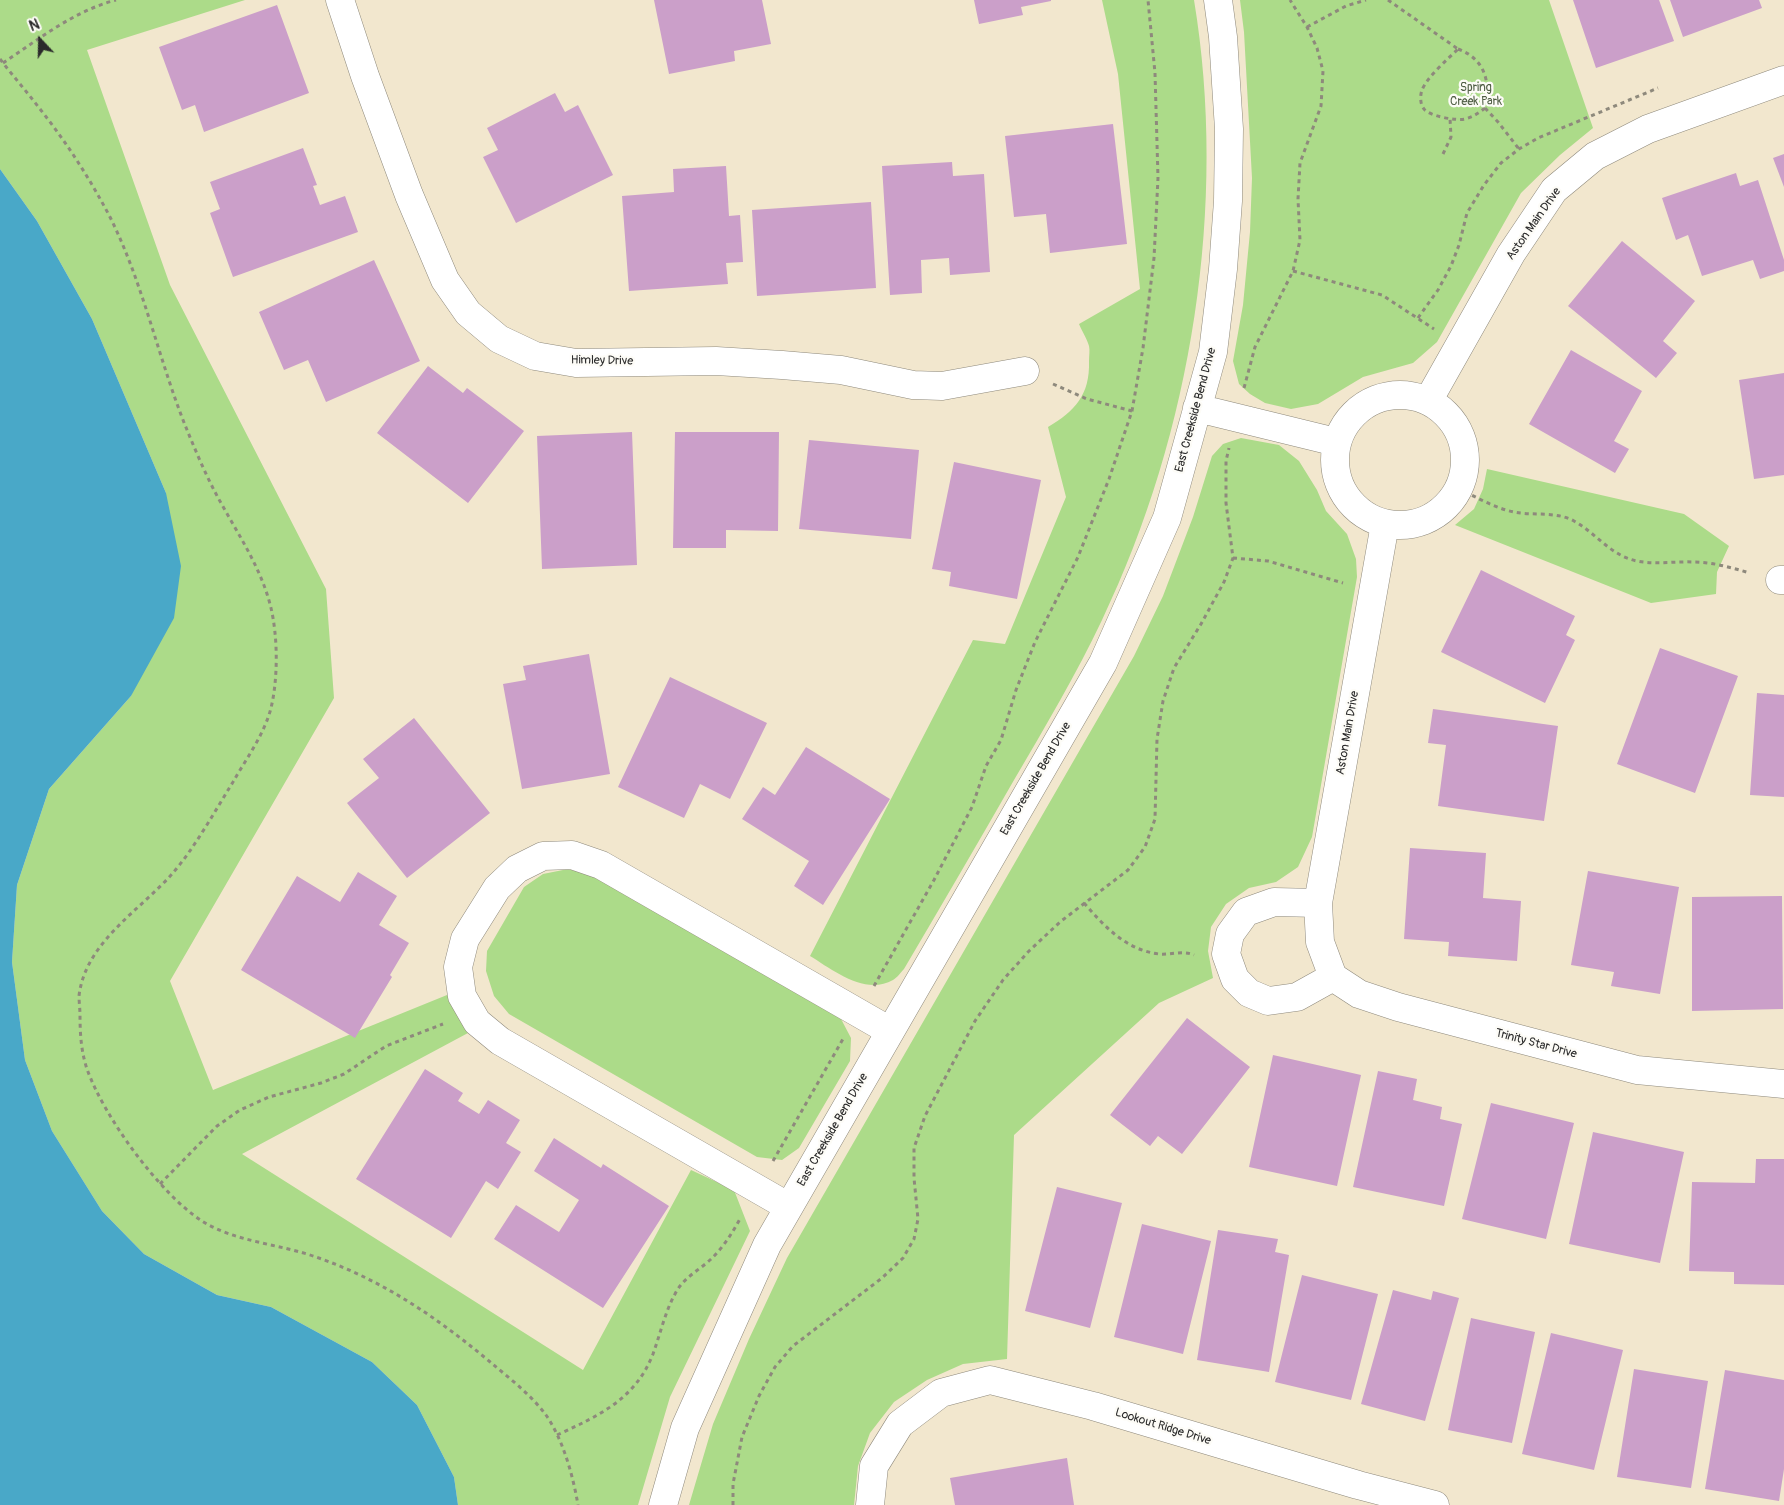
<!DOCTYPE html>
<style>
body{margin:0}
#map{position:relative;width:1784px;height:1505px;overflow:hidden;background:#f2e7ce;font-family:Pangolin,sans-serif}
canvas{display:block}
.north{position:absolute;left:15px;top:15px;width:50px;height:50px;-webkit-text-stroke:4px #fdfcf7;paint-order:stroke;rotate:339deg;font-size:14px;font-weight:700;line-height:20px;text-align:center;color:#2b2b2b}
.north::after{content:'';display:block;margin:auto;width:18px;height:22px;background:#2b2b2b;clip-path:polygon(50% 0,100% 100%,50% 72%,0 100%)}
</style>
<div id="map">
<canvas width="1784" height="1505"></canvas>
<div class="north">N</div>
</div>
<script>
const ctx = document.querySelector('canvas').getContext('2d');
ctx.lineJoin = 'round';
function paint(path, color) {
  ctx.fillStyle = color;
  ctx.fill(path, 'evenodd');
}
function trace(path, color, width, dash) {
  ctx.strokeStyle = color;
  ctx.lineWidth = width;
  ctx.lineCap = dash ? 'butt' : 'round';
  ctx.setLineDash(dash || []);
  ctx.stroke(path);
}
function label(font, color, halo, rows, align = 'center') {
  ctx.font = font + ' Pangolin,sans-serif';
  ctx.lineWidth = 4.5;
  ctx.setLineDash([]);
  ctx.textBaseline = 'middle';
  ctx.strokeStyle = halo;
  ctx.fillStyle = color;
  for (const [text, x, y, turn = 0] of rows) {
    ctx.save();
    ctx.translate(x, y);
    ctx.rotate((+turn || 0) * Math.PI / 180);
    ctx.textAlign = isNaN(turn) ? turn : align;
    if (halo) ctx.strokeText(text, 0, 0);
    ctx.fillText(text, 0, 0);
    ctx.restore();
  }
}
paint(new Path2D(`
 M0,0H245L87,50L170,285L326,589L334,698L170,981L213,1090L447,995L468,1033L242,1154L583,1370L691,1170L734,1190L750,1231L670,1397L638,1505H458L454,1477L417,1405L372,1362L271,1307L217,1295L144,1254L102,1211L52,1131L25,1060L12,962L17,885L49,789L131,696L166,493L92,319L37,221L0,169Z
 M1102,0H1194C1228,204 1192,433 1102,620C1076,675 1045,727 1014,780C978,843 941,906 904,969C901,972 897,978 893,980C865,996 833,970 810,956L973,640L1005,644L1066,497L1048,427C1075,411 1090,395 1089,361C1089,356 1090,350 1089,346C1087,339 1082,331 1079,324L1140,289L1118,74Z
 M1240,0H1549L1593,128L1560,155L1521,193L1437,342L1413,363L1363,377L1318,404L1291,409L1265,403L1250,394L1239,384L1233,361L1243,305L1250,232L1252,178L1244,32Z
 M1241,438L1279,445L1299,461L1317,490L1326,511L1347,534L1356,559L1357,577L1312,837L1298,867L1276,882L1249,888L1226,904L1211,927L1208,951L1213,978L1159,1003L1014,1135L1007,1359L963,1364L927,1380L894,1402L870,1433L858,1466L854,1505H689L713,1424L749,1339L787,1258L1134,656L1163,596L1193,517L1212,456L1223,444Z
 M1487,469L1684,514L1729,546L1717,572L1716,594L1651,603L1455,525L1474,509L1483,489Z
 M568,869L591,875L841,1019L851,1038L850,1061L799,1148L782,1160L757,1157L509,1014L494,996L486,971L487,951L524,887L543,874Z`), '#acdb89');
paint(new Path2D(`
 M0,169L37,221L92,319L166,493L181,566L174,618L131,696L49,789L17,885L12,962L25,1060L52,1131L102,1211L144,1254L217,1295L271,1307L372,1362L417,1405L454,1477L458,1505H0Z`), '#49a8c8');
paint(new Path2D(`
 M654,0H762L771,44L734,51L735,61L669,74Z
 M974,0H1051V1L1021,7L1023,15L979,24Z
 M1573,0H1659L1674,41L1596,68Z
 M1670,0H1759L1762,8L1683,37Z
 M277,5L309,93L204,132L195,105L182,110L159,47Z
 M555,93L565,112L578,105L613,175L516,223L483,157L498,150L487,128Z
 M1113,124L1127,244L1050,253L1046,214L1014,217L1005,136Z
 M303,148L317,185L313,186L320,205L345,196L358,232L233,277L210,213L220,209L210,182Z
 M1784,154V187L1773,158Z
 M952,162L953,176L984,174L990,272L950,275L949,258L921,260L922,293L890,295L882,166Z
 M726,166L729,216L740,215L743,262L726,263L728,284L629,291L622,196L674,192L673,169Z
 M1736,173L1740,186L1758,180L1784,260V271L1760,279L1753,260L1702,276L1688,235L1676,240L1662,198Z
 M871,202L876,288L757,296L752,210Z
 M1622,241L1695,301L1663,341L1677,353L1656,378L1568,306Z
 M374,260L420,361L326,402L308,360L284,370L259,312Z
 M1571,350L1642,391L1614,441L1629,449L1615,473L1529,424Z
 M428,366L463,393L467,388L524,431L468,503L377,433Z
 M1784,373V475L1754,479L1739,380Z
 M632,432L637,565L542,569L537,436Z
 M675,432H779L778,531L726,530V548H673Z
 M809,440L919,450L911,539L799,529Z
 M954,462L1041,480L1017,599L949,586L951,572L932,569Z
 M1481,570L1575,616L1566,635L1575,640L1545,703L1441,652Z
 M1660,648L1738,676L1695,793L1617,764Z
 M589,654L610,774L522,789L503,684L526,680L523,666Z
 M670,677L767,723L730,799L700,784L684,818L618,787Z
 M1757,693L1784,695V797L1750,795Z
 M1433,709L1558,726L1544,821L1438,806L1446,745L1428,743Z
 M414,718L490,813L407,878L347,803L379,778L363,759Z
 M806,747L890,799L823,905L794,886L809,861L742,819L763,787L775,795Z
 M1410,848L1486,853L1483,898L1521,901L1517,961L1448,956L1449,942L1404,939Z
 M1588,871L1679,887L1660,994L1611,986L1614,972L1571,965Z
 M358,872L397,896L379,925L409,943L390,975L392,977L355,1038L241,970L297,876L340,902Z
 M1782,896L1783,1009L1692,1011V897Z
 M1187,1018L1250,1067L1182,1154L1158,1136L1150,1146L1110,1115Z
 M1273,1055L1361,1075L1337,1186L1249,1167Z
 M425,1069L463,1093L458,1101L479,1114L488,1100L520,1120L506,1143L521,1152L498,1189L486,1181L451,1238L356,1179Z
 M1378,1071L1417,1079L1413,1100L1442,1107L1440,1119L1462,1124L1444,1206L1353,1187Z
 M1491,1103L1574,1123L1546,1239L1462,1219Z
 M1593,1132L1684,1152L1660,1263L1569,1244Z
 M554,1138L601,1168L603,1164L669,1206L603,1308L494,1239L516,1205L559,1232L579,1200L534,1171Z
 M1756,1159H1784V1285L1734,1284V1272L1689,1271L1692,1182L1755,1183Z
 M1057,1187L1122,1203L1090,1328L1025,1311Z
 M1142,1224L1211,1241L1183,1354L1114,1337Z
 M1218,1230L1278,1239L1275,1252L1289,1255L1269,1372L1197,1360Z
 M1302,1275L1378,1294L1351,1400L1275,1382Z
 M1393,1290L1431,1300L1433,1291L1459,1298L1425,1421L1361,1404Z
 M1471,1318L1535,1332L1512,1443L1448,1430Z
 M1551,1333L1623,1350L1594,1470L1522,1454Z
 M1634,1369L1708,1381L1691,1488L1617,1477Z
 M1725,1370L1784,1380V1469L1779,1501L1705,1489Z
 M1067,1458L1074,1505H955L950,1478Z`), '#cb9fc9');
const minor = new Path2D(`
 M340,0L365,76L409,195L445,280L468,313L499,339L535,356L576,363L716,361L782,365L841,370L913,385L942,386L1025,371
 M1335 460a65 65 0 1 1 130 0a65 65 0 1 1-130 0Z
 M1428,401L1511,254L1554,190L1595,156L1648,129L1784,80
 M1197,408L1336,442
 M1385,524L1318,903L1320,942L1333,977L1359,994L1398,1007L1637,1070L1784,1084
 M1780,580H1784
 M1318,903L1274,902L1246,912L1230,934L1226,954L1235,979L1249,993L1268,1001L1297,997L1333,977
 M789,1207L500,1041L477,1022L462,996L458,967L465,939L497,888L517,869L543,856L572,855L601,865L890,1031
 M663,1505L685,1428L767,1245L1103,663L1167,518L1213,352L1223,269L1228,201L1229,129L1223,37L1218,0
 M870,1505L874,1466L900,1424L941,1393L990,1380L1093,1406L1358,1485L1435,1505`);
trace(minor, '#8e897c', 29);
trace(new Path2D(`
 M1388,0L1458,49
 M1307,27L1346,6L1366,0
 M1458,49C1485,59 1491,82 1485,108C1479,113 1473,117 1465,119C1456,121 1429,116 1424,109C1420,105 1420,95 1422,90C1427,77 1448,59 1458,49Z
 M0,59C13,76 27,92 40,109C67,143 90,179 110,217C143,283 158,357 185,425C194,447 204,471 215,492C235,530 261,566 271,608C278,638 278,679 271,708C264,735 246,759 233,782C215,811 194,849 172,874C139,911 85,943 79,996C79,1002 80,1009 80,1015C80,1033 81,1051 87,1069C104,1117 160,1194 202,1221C235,1242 280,1244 316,1257C382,1280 435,1316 489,1361C509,1378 533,1396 548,1418C564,1443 573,1476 578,1505
 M3,63C39,39 74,11 116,0
 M1485,108L1498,122L1519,149
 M1443,154L1451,137L1450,118
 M1293,271L1382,295L1434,329
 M1418,318L1438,290L1451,266L1459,245L1467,213L1484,185L1501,163L1519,149L1538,138L1658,88
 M1053,384L1087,399L1132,411
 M1244,388L1255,347L1293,271L1300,240L1298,199L1300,163L1321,106L1323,71L1317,48L1307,27L1290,0
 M1458,488C1476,497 1494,508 1514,512C1533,516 1556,511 1574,521C1596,533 1611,556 1637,561C1656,565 1675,561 1694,562C1713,562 1732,568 1750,573
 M1233,558L1268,561L1343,583
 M1084,903C1105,927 1126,950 1159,954C1171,955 1183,950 1194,955
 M874,986L934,880L972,807L986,766L1001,740L1016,690L1035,642L1078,557L1109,479L1132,411L1143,348L1154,258L1158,178L1155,73L1148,0
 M773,1161L843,1039
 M160,1184L217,1126L240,1110L269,1097L321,1083L344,1074L386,1046L443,1024
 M557,1435C598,1416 635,1400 653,1354C660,1335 665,1312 675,1294C683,1278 698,1271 710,1260C723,1248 733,1232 741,1217
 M733,1505V1484L742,1437L759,1396L775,1367L793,1346L882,1278L903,1258L914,1239L918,1219L914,1178V1148L925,1116L975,1021L1003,980L1028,952L1060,922L1128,870L1145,847L1155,819L1157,739L1163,701L1174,668L1201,624L1224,582L1233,558L1226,503V461L1229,448`), '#8e897c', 3, [4, 4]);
trace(minor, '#fff', 28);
label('12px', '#526047', '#fdfcf7', [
 ["Spring",1476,88],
 ["Creek Park",1476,102]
]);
label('12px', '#2b2b2b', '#fdfcf7', [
 ["Aston Main Drive",1534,224,-55],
 ["Himley Drive",602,361,1],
 ["East Creekside Bend Drive",1196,410,-75],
 ["Aston Main Drive",1348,733,-80],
 ["East Creekside Bend Drive",1036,779,-60],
 ["Trinity Star Drive",1536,1044,15],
 ["East Creekside Bend Drive",833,1130,-60],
 ["Lookout Ridge Drive",1163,1427,17]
]);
</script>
